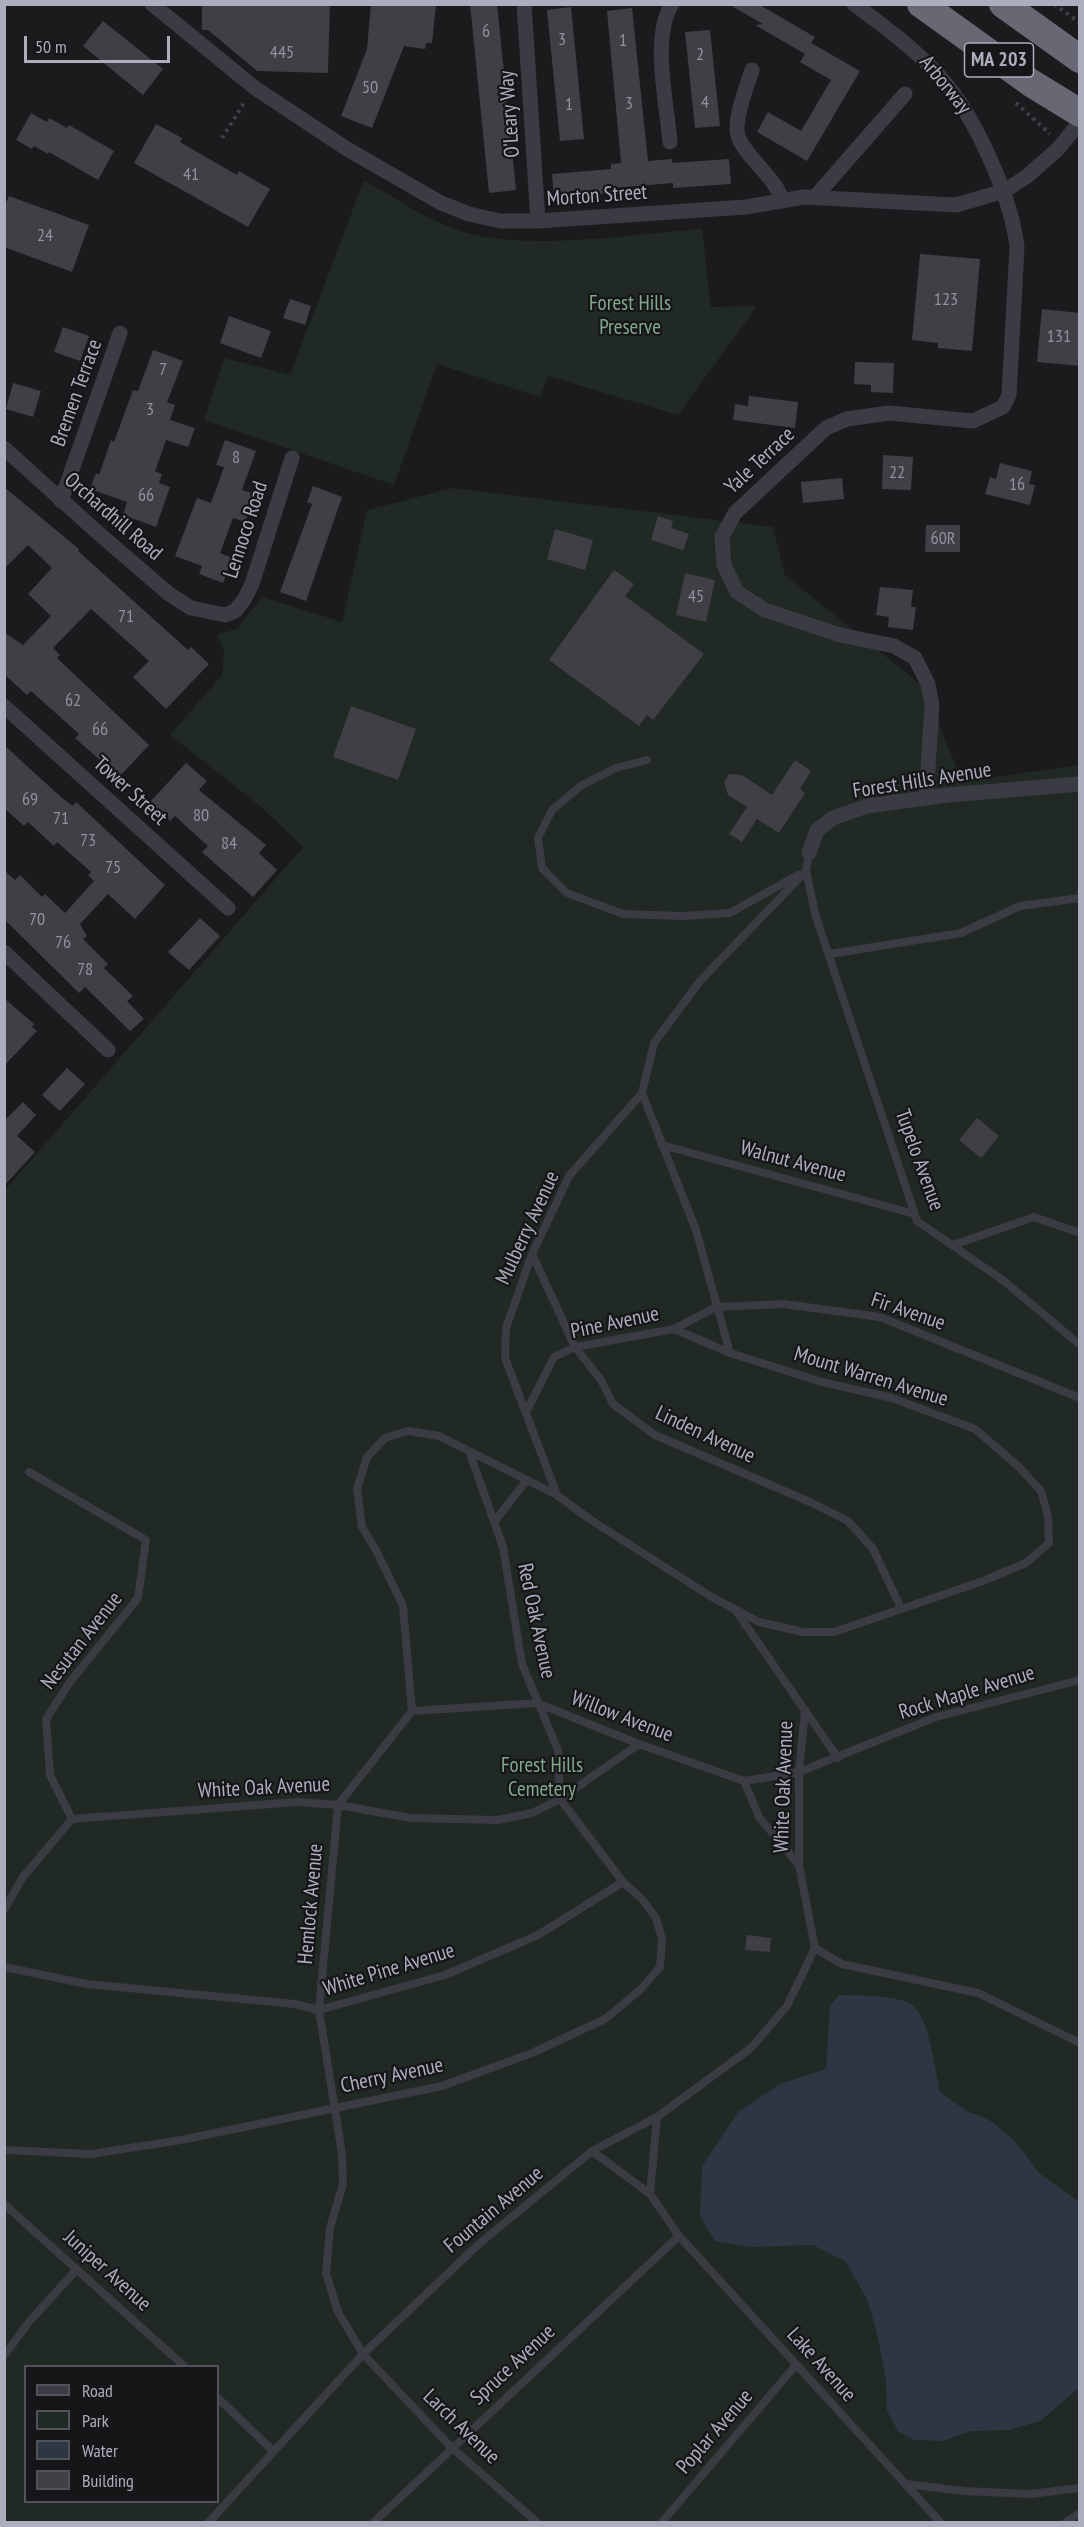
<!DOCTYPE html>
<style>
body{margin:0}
#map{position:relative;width:1084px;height:2527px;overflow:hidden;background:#1b1a1d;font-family:"PT Sans Narrow",sans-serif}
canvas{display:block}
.frame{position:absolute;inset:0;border:6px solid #acaebe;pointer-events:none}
.legend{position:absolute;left:24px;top:2365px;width:195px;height:138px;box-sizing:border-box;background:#161518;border:2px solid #52525a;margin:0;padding:8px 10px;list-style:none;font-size:18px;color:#acaebe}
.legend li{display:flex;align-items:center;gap:12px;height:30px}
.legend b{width:30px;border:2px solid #52525a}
.scale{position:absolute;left:24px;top:36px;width:146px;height:27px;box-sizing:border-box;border:3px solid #acaebe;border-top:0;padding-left:8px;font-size:18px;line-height:21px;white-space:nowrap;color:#acaebe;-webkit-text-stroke:4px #161518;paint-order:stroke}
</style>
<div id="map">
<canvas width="1084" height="2527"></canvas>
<div class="frame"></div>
<ul class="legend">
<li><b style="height:8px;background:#3b3b43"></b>Road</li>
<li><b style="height:16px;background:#202923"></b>Park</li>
<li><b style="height:16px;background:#2e3643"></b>Water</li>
<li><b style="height:16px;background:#403f45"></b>Building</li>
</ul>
<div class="scale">50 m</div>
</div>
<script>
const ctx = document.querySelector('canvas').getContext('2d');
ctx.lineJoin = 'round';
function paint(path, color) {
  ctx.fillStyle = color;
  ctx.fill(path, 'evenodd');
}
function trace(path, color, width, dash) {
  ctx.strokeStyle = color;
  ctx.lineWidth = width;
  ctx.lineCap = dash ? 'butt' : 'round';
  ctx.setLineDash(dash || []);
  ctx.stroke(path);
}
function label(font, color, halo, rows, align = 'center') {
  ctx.font = font + ' "PT Sans Narrow",sans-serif';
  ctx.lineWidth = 4.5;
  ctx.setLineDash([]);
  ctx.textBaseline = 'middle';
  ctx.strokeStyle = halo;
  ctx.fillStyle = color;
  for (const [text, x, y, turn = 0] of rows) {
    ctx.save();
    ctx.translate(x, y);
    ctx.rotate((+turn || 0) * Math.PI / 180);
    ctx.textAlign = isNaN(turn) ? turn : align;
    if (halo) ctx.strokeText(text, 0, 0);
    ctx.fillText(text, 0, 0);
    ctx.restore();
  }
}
paint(new Path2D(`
 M364,180C395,198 427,220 461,231C528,252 631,234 702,229L711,307L757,306L678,415L548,376L540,397L437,364L394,485L204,420L224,358L290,375Z
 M453,488L773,527L785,575L925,688L962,782L1079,765V2522H5V1190L303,847L260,806L170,735L222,675L224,652L218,634L237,629L262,597L342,622L367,510ZM26,2366H218V2502H26Z`), '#202923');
paint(new Path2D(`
 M839,1995C859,1996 896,1994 912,2005C929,2015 935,2072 940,2092L967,2111L991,2121L1015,2141L1039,2173L1079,2202V2388L1040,2421L1009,2430L971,2431L943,2441L914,2440L898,2431L887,2411L886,2379L876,2329L867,2299L846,2262L813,2245L749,2247L715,2241L700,2216L702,2166L738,2112L780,2084L826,2069L830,2006Z`), '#2e3643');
paint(new Path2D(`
 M202,4H330L328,73L257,71L208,30H202Z
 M371,4H436L432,43H426L425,49L404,46L372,128L341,116L367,49Z
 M470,4H497L516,190L489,193Z
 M728,4H758L815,37L811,43L860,71L807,161L757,132L768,112L801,131L831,80L800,62L805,54L755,25L763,24Z
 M571,7L584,139L560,141L547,10Z
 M632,8L648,161L672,159V163L729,159L731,184L673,188V183L613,188V193L554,198L552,174L611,169V164L621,163L607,11Z
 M103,21L163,69L143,95L83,46Z
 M710,30L720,126L695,128L685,32Z
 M31,113L47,122L49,118L67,128L69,125L114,151L98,180L49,152L48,154L34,146L32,149L16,140Z
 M156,124L182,138L180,142L237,175L239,171L270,189L248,227L134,163Z
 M9,196L89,225L72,272L4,247V207Z
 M920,254L980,259L972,351L938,348V343L912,340Z
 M290,299L311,306L305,325L283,318Z
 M1042,309L1080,313V366L1037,362Z
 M229,316L271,331L261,358L220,343Z
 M63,327L89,336L80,361L54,352Z
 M153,350L183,361L167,402L175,405L170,420L195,428L188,447L166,440L155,471L162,474L159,483L170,487L156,527L123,515L127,502L90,489L96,473L99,475L111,440L114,442L133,390L138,391Z
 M855,362L894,363L893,393L871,392V385L854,384Z
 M13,383L41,391L33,417L6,409Z
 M749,396L798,402L795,428L733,420L735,404L748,406Z
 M225,440L256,451L242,490L255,494L245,522L233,518L220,553L232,558L223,583L199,574L202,566L175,556L197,498L211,503L224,467L216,465Z
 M883,455L913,457L911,490L882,489Z
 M1000,463L1032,471L1029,484L1035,485L1030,505L985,494L990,477L996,479Z
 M842,478L844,499L803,503L801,482Z
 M313,486L342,497L306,601L280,592L312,504L307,502Z
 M4,487L79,549L78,551L188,650L191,647L209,664L166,709L133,677L149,661L91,609L53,648L60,655L57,658L149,745L119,777L75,738L79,734L31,691L27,695L4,674V632L23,645L51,616L28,594L52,568L28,545L4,569Z
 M658,516L673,521L671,528L689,534L683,550L651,540Z
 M926,525H960V552H925Z
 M555,529L593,540L585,570L547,559Z
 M614,570L634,584L625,596L704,654L653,720L647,715L639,726L549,660Z
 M685,573L715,580L706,622L676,615Z
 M880,587L913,590L911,607H916L913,630L888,627L889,617L876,615Z
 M351,706L416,729L398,780L333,757Z
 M4,745L62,798L73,806L76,802L165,885L135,919L108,894L80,924L87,936L83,939L108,964L104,968L133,996L127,1001L144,1019L130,1031L85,987L79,993L4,919V870L15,880L20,875L42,897L45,894L65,913L94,881L88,875L91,872L57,842L54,846L28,822L24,826L4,808Z
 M795,760L811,771L800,789L805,793L779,833L757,819L742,842L729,834L747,807L728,795L724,782L729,774L742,775L772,795Z
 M186,763L207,781L199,790L266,845L259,853L277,870L253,897L202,852L208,846L175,816L170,821L150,802Z
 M200,918L220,936L189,970L168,952Z
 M4,998L34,1024L32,1027L37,1031L4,1066Z
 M67,1068L85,1084L60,1111L42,1095Z
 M23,1102L36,1115L17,1136L35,1152L4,1186V1121Z
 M977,1118L999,1136L981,1158L959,1140Z
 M747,1935L771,1938L770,1952L745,1950Z`), '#403f45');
trace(new Path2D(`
 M1054,4L1080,23
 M1016,103L1050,134
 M222,138L244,103`), '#41424a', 4, [3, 4.5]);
trace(new Path2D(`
 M647,760L616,768L582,785L552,810L538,838L542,868L567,893L623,914L682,916L730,913L798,875
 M809,853L806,871L816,917L917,1221L1004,1281L1080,1345
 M830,954L961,933L1020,906L1080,898
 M642,1093L696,1230L730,1353
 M662,1145L915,1214
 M953,1245L1034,1217L1080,1233
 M532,1254L575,1347L601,1380L613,1404L655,1435L810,1502L848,1521L873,1549L901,1608
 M526,1412L554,1357L575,1347L674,1329L716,1307L784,1304L880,1317L1080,1398
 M29,1472L146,1540L138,1598L70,1682L46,1719L50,1775L72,1819
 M557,1495L505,1358L506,1328L532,1254L569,1176L642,1093L654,1043L700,981L806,871
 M494,1522L527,1480
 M736,1611L838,1758
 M412,1711L537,1703L639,1744L744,1781L799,1772L936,1717L1080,1680
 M744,1781L759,1817L799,1865L815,1948
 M338,1805L412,1711L403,1606L377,1552L362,1527L357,1489L367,1457L385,1438L408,1431L439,1436L557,1495L588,1518L710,1596L759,1622L803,1632H834L983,1581L1026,1563L1049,1543L1048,1516L1041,1491L1019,1467L975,1429L892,1398L822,1382L730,1353L674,1329
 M338,1805L319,2010L342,2154L343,2184L330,2228L326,2273L338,2312L363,2354L451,2447L537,2522
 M799,1865V1772L805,1710
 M4,1910L23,1877L72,1819L298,1802L338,1805L411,1818L498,1820L532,1813L560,1799L639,1744
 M815,1948L842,1964L978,1993L1080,2043
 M4,1967L87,1984L295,2004L319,2010L445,1975L538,1935L623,1882
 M657,2117L650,2194L679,2236L940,2522
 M4,2150L91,2154L181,2140L442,2086L532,2053L605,2019L640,1990L660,1967L662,1939L656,1918L642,1899L623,1882L560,1799L558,1750L522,1664L503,1547L469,1451
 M592,2151L650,2194
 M4,2204L184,2366
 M4,2356L29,2322L77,2269
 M218,2398L272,2450
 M906,2484L964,2491L1030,2494L1080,2488
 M209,2522L363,2354L480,2243L592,2151L657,2117L751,2048L787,2006L815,1948
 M374,2522L679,2236
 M662,2522L796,2365
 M1066,2522L1080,2513`), '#3b3b43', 8);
trace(new Path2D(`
 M152,4L255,88L347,149L441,203L469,214L500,221H538L746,207L804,197L956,205L1004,191L1026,177L1058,149L1080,122
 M524,4L538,221
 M854,4C928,59 957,82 994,168C1005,194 1014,219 1017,247L1009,395L1003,407L973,421L889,413L847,419L826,428L735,513L722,537L724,565L737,592L765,610L840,635L894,646L915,658L928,684L932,706L926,798
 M752,70C747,86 736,114 737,130C738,152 775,175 782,200
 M670,142C667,104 651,37 672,4
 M815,197L905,94
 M4,448L96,531L169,594L191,608L225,615L235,611L244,600L252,584L292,458
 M61,501L120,333
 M4,706L228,908
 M809,853L817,830L833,818L867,806L948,795L1080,784
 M4,952L108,1050`), '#3b3b43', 15);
trace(new Path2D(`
 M921,4L1031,83L1080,113
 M1003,4L1080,59`), '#676874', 28);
label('18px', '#9192a0', null, [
 ["6",486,32],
 ["3",562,40],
 ["1",623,41],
 ["445",282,53],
 ["2",700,55],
 ["50",370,88],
 ["4",705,103],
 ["3",629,104],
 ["1",569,105],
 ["41",191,175],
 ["24",45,236],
 ["123",946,300],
 ["131",1059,337],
 ["7",163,370],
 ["3",150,410],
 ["8",236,458],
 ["22",897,473],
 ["16",1017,485],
 ["66",146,496],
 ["60R",943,539],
 ["45",696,597],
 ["71",126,617],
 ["62",73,701],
 ["66",100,730],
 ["69",30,800],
 ["80",201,816],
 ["71",61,819],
 ["73",88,841],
 ["84",229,844],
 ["75",113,868],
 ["70",37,920],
 ["76",63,943],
 ["78",85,970]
]);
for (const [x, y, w] of [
 [999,60,69]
]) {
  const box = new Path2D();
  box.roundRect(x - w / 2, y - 17, w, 34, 4.5);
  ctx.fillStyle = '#161518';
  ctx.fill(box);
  trace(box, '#acaebe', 1.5);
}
label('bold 20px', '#acaebe', null, [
 ["MA 203",999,60]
]);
label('21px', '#acaebe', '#161518', [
 ["Arborway",945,85,51],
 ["O'Leary Way",510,114,-94],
 ["Morton Street",597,196,-4],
 ["Bremen Terrace",77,393,-70],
 ["Yale Terrace",760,461,-43],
 ["Orchardhill Road",113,517,41],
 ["Lennoco Road",246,530,-72],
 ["Forest Hills Avenue",922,781,-9],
 ["Tower Street",130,791,42],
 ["Tupelo Avenue",919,1160,70],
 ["Walnut Avenue",793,1162,15],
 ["Mulberry Avenue",528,1228,-65],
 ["Fir Avenue",908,1312,19],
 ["Pine Avenue",615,1323,-12],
 ["Mount Warren Avenue",871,1377,17],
 ["Linden Avenue",705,1435,25],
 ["Red Oak Avenue",536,1621,78],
 ["Nesutan Avenue",82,1641,-52],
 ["Rock Maple Avenue",967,1693,-17],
 ["Willow Avenue",622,1717,21],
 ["White Oak Avenue",784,1787,-88],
 ["White Oak Avenue",264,1788,-3],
 ["Hemlock Avenue",311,1904,-85],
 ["White Pine Avenue",389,1970,-17],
 ["Cherry Avenue",392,2076,-12],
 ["Fountain Avenue",494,2210,-40],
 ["Juniper Avenue",107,2271,42],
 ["Spruce Avenue",513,2365,-43],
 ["Lake Avenue",821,2365,48],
 ["Larch Avenue",461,2427,44],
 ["Poplar Avenue",715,2432,-49]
]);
label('21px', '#81aa8c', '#161518', [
 ["Forest Hills",630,304],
 ["Preserve",630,328],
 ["Forest Hills",542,1766],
 ["Cemetery",542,1790]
]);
</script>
